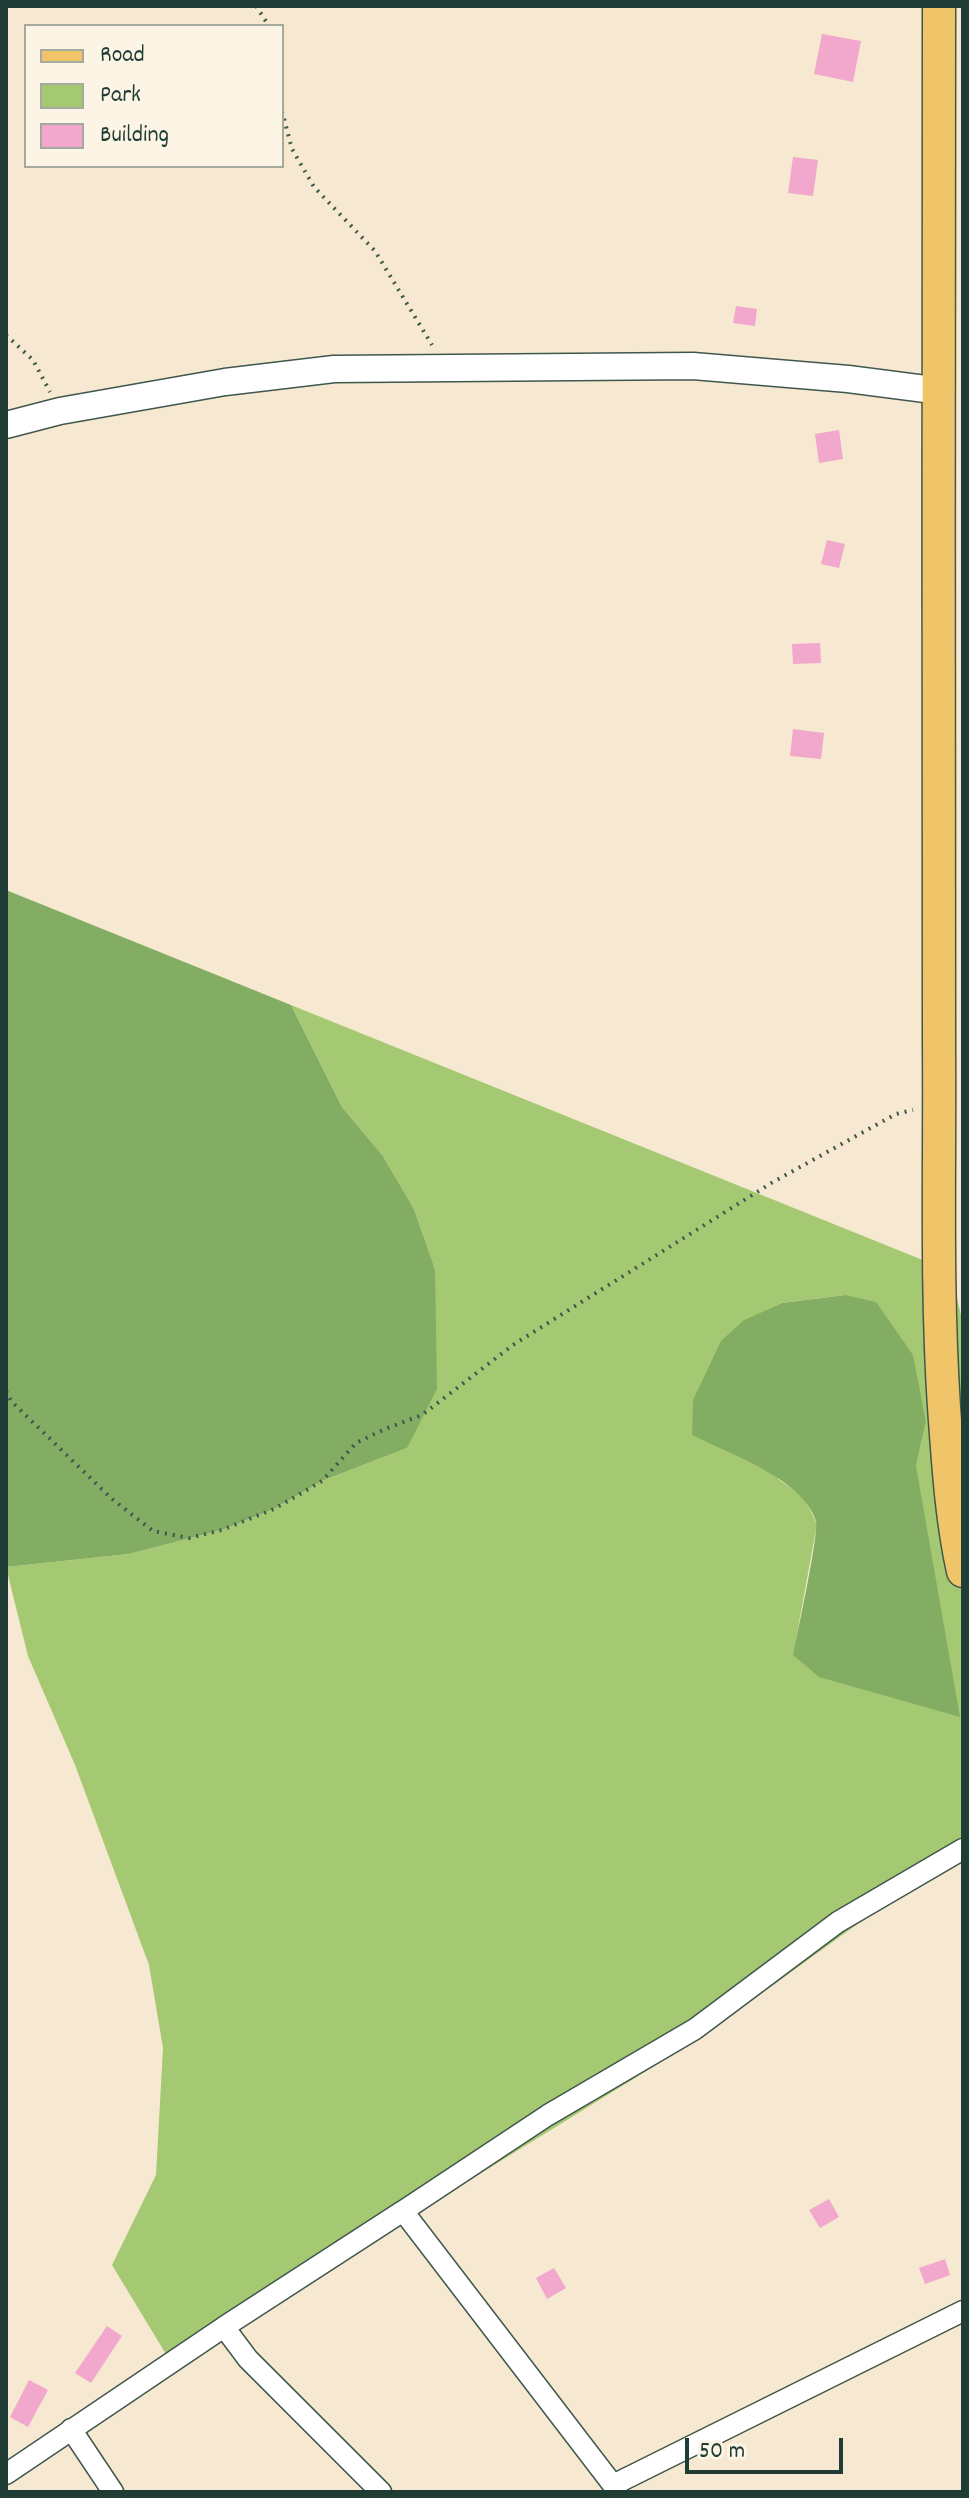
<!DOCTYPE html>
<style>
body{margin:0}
#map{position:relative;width:969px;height:2498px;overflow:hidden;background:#f7e9d1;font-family:Dekko,sans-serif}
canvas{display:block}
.frame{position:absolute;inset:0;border:8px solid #1f3d34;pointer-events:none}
.legend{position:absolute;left:24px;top:24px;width:260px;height:144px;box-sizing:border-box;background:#fcf5e5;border:2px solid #a4ab9e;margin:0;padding:10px 14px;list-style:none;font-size:24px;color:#1f3d34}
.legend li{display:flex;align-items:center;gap:16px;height:40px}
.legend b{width:40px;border:2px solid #a4ab9e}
.scale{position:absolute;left:685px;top:2438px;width:158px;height:36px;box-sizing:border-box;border:4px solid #1f3d34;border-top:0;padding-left:10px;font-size:24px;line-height:28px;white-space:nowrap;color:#1f3d34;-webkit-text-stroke:6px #fcf5e5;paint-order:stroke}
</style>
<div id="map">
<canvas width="969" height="2498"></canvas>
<div class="frame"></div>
<ul class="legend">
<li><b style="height:10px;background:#f0c469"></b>Road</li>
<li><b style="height:22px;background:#a5c972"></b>Park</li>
<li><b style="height:22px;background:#f2a7cc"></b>Building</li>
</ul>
<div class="scale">50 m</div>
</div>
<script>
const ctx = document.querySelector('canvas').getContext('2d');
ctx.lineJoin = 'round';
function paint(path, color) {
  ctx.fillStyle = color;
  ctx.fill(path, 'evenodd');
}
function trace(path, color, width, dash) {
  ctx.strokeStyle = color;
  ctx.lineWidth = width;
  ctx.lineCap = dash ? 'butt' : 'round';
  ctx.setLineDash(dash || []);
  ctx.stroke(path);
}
paint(new Path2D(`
 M291,1005L950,1271L963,1323V1858L859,1923L698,2039L486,2170L175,2369L112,2265L156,2175L163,2048L149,1965L75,1765L28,1656L6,1567L129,1554L222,1530L274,1509L322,1481L407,1448L435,1269L414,1209L383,1156L342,1107ZM845,1295L926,1422L916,1466L793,1656L817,1524L804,1497L778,1479L745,1320L782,1303Z`), '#a5c972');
paint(new Path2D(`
 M6,890L291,1005L342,1107L383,1156L414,1209L435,1269L437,1389L407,1448L322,1481L274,1509L222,1530L129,1554L6,1567Z
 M845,1295L876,1302L913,1355L926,1422L916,1466L960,1717L819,1677L793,1655C797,1635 819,1534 816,1521C803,1479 730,1454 692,1435L693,1400L721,1341L744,1320L782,1303Z`), '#84ad64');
paint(new Path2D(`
 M822,34L861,41L853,82L814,74Z
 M793,157L818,160L813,196L788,193Z
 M736,306L757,309L755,326L733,323Z
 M839,430L843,459L819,463L815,434Z
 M827,540L845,544L839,568L821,564Z
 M820,643L821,663L793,664L792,644Z
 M793,729L824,733L821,759L790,756Z
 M829,2199L839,2217L820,2228L809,2210Z
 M945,2259L950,2275L925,2284L919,2268Z
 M554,2268L566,2288L547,2299L536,2278Z
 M107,2326L122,2336L91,2383L75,2373Z
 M29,2380L48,2390L28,2427L10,2417Z`), '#f2a7cc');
const minor = new Path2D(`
 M71,2429L113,2492
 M6,2474L224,2327
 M613,2485L403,2211L548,2115L695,2029L838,1922L963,1849
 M381,2492L248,2359L224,2327L403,2211
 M617,2492L613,2485L963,2311`);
const tertiary = new Path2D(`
 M6,425L60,411L225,382L334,369L693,366L848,379L941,391`);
const primary = new Path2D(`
 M939,6C941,352 936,699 939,1045C940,1166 936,1286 944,1407C948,1461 951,1517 963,1571`);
trace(minor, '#3f574c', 23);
trace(tertiary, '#3f574c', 29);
trace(primary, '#3f574c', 35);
trace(new Path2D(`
 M256,6L269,26
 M282,111L292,149L314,187L375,251L432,345
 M6,335L33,360L50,392
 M6,1391L11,1401L112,1499L153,1531L189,1538L222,1530L274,1509L322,1481L356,1443L385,1429L422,1415L513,1345L773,1182L896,1114L913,1110`), '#3f574c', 4, [2, 6]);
trace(minor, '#fff', 20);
trace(tertiary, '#fff', 26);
trace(primary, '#f0c469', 32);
</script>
